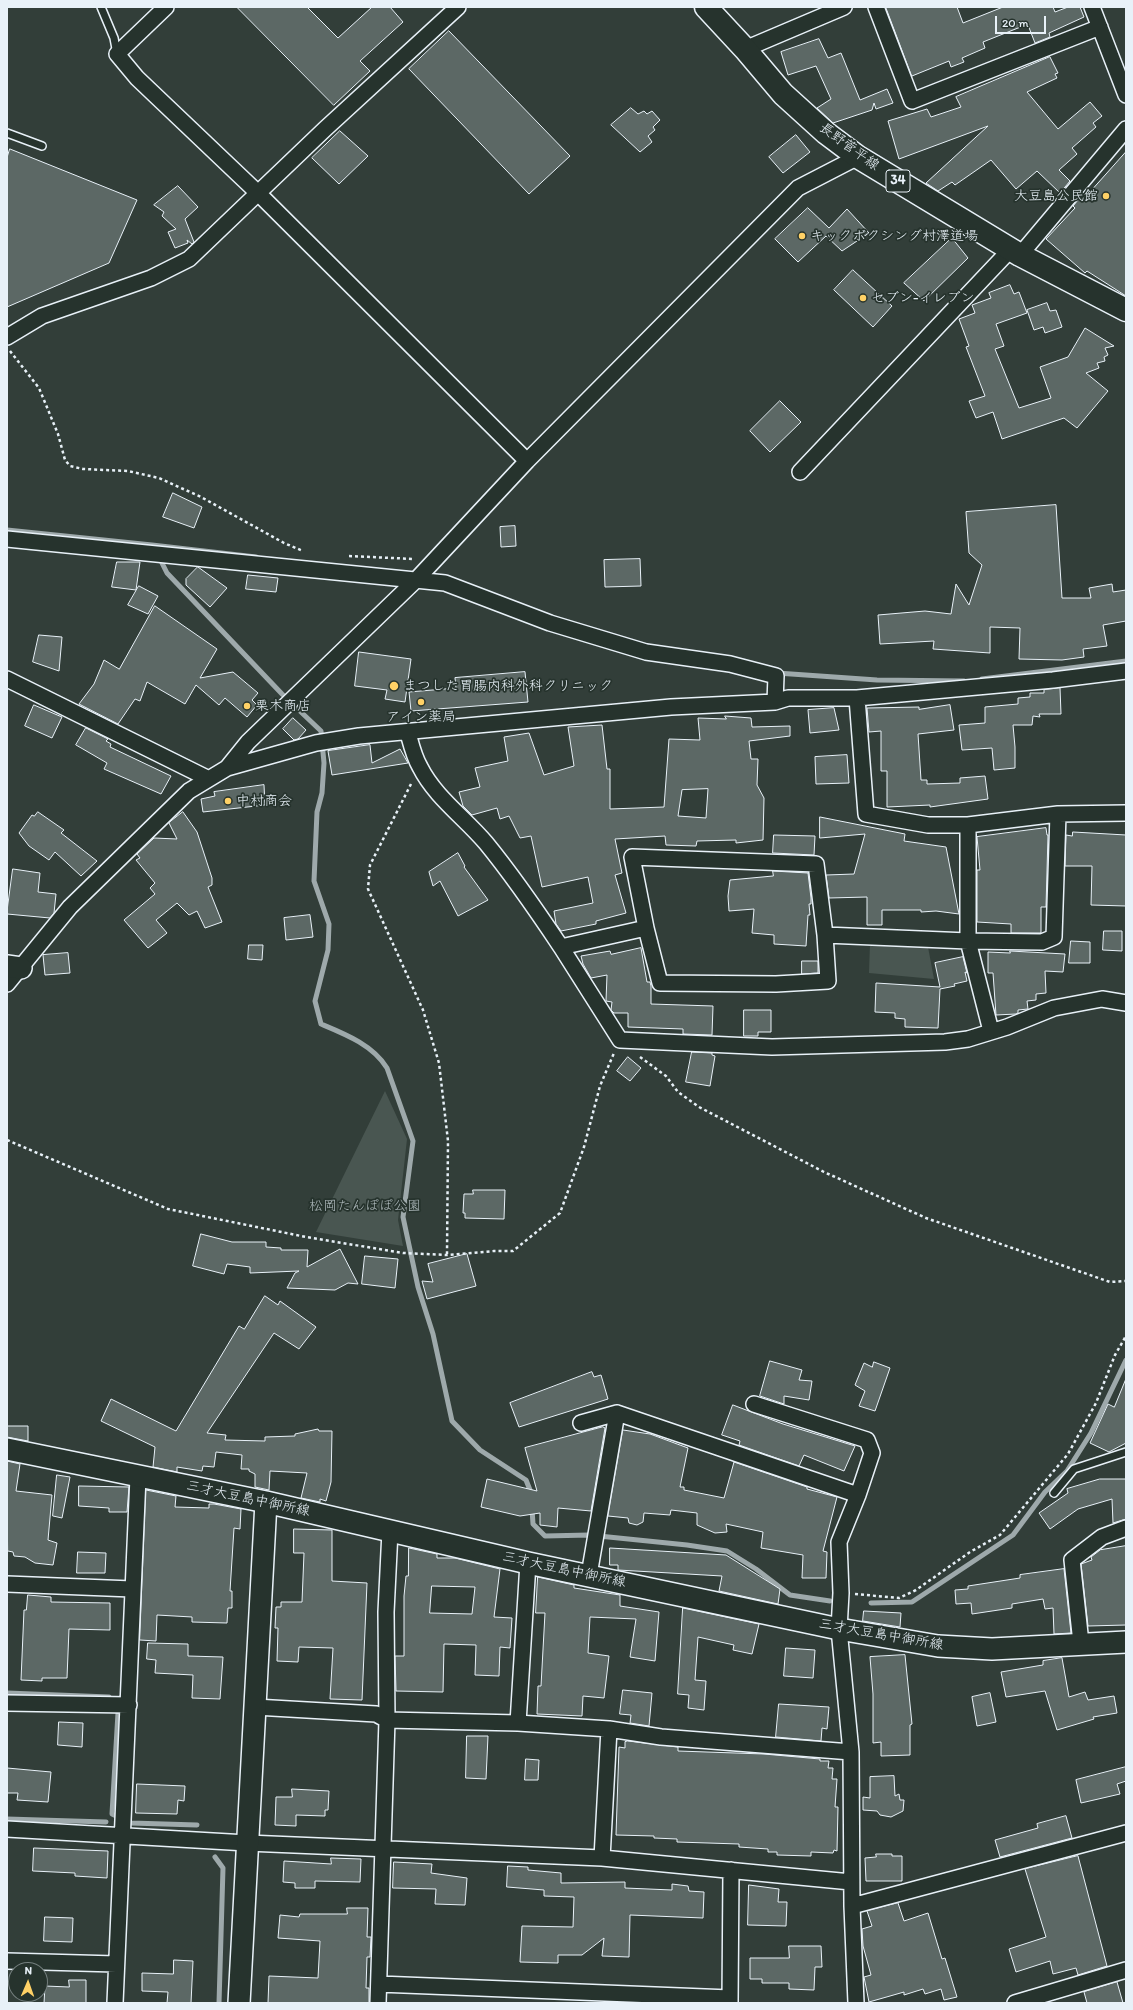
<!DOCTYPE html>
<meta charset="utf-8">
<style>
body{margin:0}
#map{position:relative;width:1133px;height:2010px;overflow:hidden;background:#323e39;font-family:Itim,sans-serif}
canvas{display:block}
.frame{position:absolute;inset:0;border:8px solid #e8f1f8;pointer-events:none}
.north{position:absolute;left:8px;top:1962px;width:40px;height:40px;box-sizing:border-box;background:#26332d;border:1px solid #747f7e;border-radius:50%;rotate:2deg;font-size:11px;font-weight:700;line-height:16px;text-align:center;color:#e8f1f8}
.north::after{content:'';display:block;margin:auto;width:14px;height:18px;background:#ffd166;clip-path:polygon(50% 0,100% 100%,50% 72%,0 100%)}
.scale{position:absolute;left:995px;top:16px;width:51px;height:18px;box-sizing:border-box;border:2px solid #e8f1f8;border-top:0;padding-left:5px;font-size:12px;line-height:14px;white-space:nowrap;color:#e8f1f8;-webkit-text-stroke:3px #26332d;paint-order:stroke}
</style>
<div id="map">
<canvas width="1133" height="2010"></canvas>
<div class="frame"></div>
<div class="north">N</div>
<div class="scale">20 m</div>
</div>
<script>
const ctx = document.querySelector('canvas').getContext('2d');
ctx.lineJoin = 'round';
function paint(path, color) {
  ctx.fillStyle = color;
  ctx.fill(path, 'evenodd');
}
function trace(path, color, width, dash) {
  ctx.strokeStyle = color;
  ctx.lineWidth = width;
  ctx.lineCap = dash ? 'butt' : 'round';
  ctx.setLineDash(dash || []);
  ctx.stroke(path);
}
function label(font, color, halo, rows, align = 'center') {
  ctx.font = font + ' Itim,"Klee One",sans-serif';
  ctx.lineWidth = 3.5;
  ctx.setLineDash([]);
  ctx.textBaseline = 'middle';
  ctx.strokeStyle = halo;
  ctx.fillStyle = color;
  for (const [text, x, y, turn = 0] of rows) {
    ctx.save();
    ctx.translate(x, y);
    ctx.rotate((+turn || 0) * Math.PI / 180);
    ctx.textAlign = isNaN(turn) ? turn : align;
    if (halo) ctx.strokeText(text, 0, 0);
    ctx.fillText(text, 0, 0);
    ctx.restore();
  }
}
paint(new Path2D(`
 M870,944L928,947L934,979L869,973Z
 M385,1091L407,1139L398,1220L403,1246L316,1232Z`), '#495651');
trace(new Path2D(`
 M7,530L152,545L154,548
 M152,545L256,557
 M162,563L167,573L282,694L321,731L324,763L322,793L317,812L314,881L329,924L328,950L315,1001L321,1024C345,1034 373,1045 387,1068L413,1141L403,1217L418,1287L433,1334L452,1421L480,1450L526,1480L532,1495
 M777,673L877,680L964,681
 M982,679L1126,661
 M532,1509L533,1524L545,1536L589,1535L687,1545L727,1551L756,1569L790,1595L830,1601
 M871,1603L912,1602L1013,1535L1045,1492L1067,1471L1091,1433L1126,1360
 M7,1693L109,1697
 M118,1713L112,1814L131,1823L197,1825
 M7,1819L106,1822
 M215,1857L223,1868L219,2003`), '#9ea9ab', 5);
const building = new Path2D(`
 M237,7H307L338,38L372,7H390L403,22L360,61L370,71L334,105Z
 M886,7H957L963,23L1003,7H1053L1055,12L1068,7H1080L1084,17L1049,33L1050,37L1035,43L1028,25L1018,28L983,42L985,48L962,58L964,62L951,67L949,61L912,76Z
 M449,31L570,156L529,194L409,69Z
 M819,39L828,58L841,53L860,100L887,89L893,103L876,109L874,103L872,110L833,123L817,108L831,99L816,66L788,75L781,52Z
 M1050,57L1058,73L1055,74L1057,78L1027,92L1058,129L1090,102L1102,116L1093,123L1096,127L1072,148L1077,154L1059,170L1070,181L1060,193L1037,171L1016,189L991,160L955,185L952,182L938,191L926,183L988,126L899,159L888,121L927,109L931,117L961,107L956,97Z
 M631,108L638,114L644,111L647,114L652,111L660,120L653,127L655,130L648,136L652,142L640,152L611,125Z
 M340,131L368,156L339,184L312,158Z
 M796,135L810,152L783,173L769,157Z
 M10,149L137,200L109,263L7,307V158Z
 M1126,152V296L1087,271L1085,273L1046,239L1075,208L1073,206L1083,194L1085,197Z
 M178,186L198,207L185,219L194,242L192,244L187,240L188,243L175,248L168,232L176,229L162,216L164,212L154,205Z
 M808,208L829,228L847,209L869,233L842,251L826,236L798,262L775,239Z
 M952,238L968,258L924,301L904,283Z
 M853,270L892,306L873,327L834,290Z
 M1010,285L1014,294L1019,292L1027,313L996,324L1004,346L995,349L1019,408L1051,398L1040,367L1068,357L1085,328L1114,346L1105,348L1108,355L1104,357L1105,361L1097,363L1099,368L1086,373L1108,391L1077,428L1064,418L1002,439L993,412L976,418L969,401L985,396L966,347L969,346L959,319L975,313L972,305L991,298L989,293Z
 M1047,303L1050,311L1056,310L1062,327L1045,333L1043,327L1034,330L1027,310Z
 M780,401L801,422L770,452L750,431Z
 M173,493L202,507L194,528L163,517Z
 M1056,505L1062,598H1091L1089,588L1112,584L1113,592L1126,590V621L1103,625L1107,646L1083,649L1084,657L1062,660L1019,659L1020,628L990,627V653L933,649L934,641L880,644L878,615L925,611L951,614L956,584L969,605L982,565L969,553L966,512Z
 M515,526L516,546L501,547L500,527Z
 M640,559L641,586L605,587L604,560Z
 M117,562H140L136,590L112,587Z
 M198,567L227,588L210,607L186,585V579Z
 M248,575L278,578L276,592L246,589Z
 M139,586L158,596L148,614L128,605Z
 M155,606L217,649L200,678L233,672L258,693L252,700L257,705L247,717L225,698L219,705L196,685L185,704L147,682L140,701L135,699L118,724L79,704L94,684L104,660L119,669Z
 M39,635L62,637L59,671L33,662Z
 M359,652L411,659L405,702L385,699L387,690L355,686Z
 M525,672L528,702L411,711L409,692L456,688L455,678Z
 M1060,688L1061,714H1039L1040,717L1033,716L1032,725H1013L1015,747V768L994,770L992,748L962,750L959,725L985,723V707L1018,704V698L1030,697V693H1044V690Z
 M34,705L62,717L52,738L25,726Z
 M950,705L954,730L918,734L921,780H927V784L960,783V778L985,776L988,799L930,807V805L887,807V771H881V731L869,732L867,708L919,707V709Z
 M834,708L839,730L810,733L808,710Z
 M725,716L751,718L752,727L790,726V736L749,741L751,759H758L757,785L764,798L763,840L736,843V840L697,841L696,846L666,845L665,836L615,839L622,873L615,875L626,913L596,921V924L561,931L556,924L554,911L593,903L588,877L542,887L531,836L520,838L509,816L500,819L497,808L472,815L463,806L459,792L480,787L475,768L508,761L504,737L529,733L544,775L574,766L568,727L602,725L607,769H610V809L664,807L669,739L700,740L698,718L726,719ZM708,789L706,818L678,816L682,790Z
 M293,718L306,730L298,739L294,740L283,729Z
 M86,728L108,739L106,741L111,744L110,747L171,776L161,794L104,769L107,763L76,745Z
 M370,745L372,763L400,749L408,763L332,775L328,751Z
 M847,755L849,783L816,784L815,757Z
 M264,785L265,805L203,812L201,799L215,796L214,792Z
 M38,812L64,830L61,833L97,861L81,876L55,852L49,860L29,846L19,833L32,815L34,816Z
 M183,812L197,832L212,878V885L208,887L222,922L205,928L197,911L189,915L177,903L156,920L167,933L148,948L124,920L155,894L150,888L155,883L136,860L140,858L137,854L154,838L177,839L169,823Z
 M820,817L905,834L904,841L946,847L959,914L936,911L921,912V910H882V925H867V897L829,898L826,875L854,874L865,834L820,838Z
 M1046,828L1047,835H1048L1046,907H1041V933H1011V924L977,922V870H980L977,837Z
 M1073,832L1126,835V906L1091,905L1092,866H1065L1066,835L1072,836Z
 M774,835L815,836L814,855L773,853Z
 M458,853L465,866L464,867L488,900L458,916L440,881L433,886L429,872Z
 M13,869L40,873L38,892L56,894L54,913L50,918L7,914Z
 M773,871L808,873L811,898V904H809L810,915H808L806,946L774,944V935L752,933L754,909L729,911L728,896L730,880L773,876Z
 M310,915L313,937L286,940L284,918Z
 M1104,931H1122V951L1103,950Z
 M1071,941L1090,942V963H1069Z
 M249,945H263L262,960L248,959Z
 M641,948L647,982H650L651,986V1004L713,1006L712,1035L683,1034V1029L628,1027V1013H614L611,1010L612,1002L606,1001L607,975L591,978L583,964L581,956L610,951L611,954Z
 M1010,951L1065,954L1063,972L1045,971L1046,993L1036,994V1000L1027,1001L1028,1009L1018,1010V1013L1016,1014L996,1015L993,973H988V952L1010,953Z
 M68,953L70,973L45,975L43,955Z
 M963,957L967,973L965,972L967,981L954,984L955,986L940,989L938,1028L905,1027V1019L895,1018V1013L875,1012L876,983L940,987L935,963Z
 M802,961H818V973L802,974Z
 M744,1010H771V1032H758V1036H744Z
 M692,1052L712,1053V1055L715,1056L710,1086L686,1082Z
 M628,1057L641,1068L630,1081L617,1071Z
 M473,1190H505L504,1219L465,1218V1213H463L464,1194H473Z
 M201,1234L232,1242H266V1247L281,1248V1250H308L307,1267L340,1249L358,1284L348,1283L335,1290L287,1288L295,1273L299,1271L250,1273V1267L227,1264L224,1274L193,1266Z
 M467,1254L476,1286L427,1299L422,1281L433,1282L428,1264Z
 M365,1256L398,1259L395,1288L362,1284Z
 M265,1296L278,1305L280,1301L316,1327L299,1349L274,1333L207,1433L226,1435L225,1440L265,1441V1437L295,1436V1434L318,1429L319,1431H332L331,1482L326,1501L320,1499V1502L301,1498L307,1473L270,1471L269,1490L255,1487V1474L249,1471V1469H241L242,1455L216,1452L214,1467L203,1466L202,1471L177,1467V1472L153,1467L155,1447L101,1421L111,1399L176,1431L239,1326L244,1329Z
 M770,1361L802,1370L799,1380L812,1381L809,1400L784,1396V1404L760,1396Z
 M874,1362L890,1368L875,1411L859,1406L865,1391L855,1385L864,1363L872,1367Z
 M592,1372L594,1377L601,1375L608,1399L519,1427L510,1403Z
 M1126,1379V1443L1109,1452L1090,1443L1108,1404L1114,1407Z
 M733,1405L783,1424L855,1446L844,1471L804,1455L799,1466L739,1445L740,1441L722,1435Z
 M7,1426H28V1441L7,1437Z
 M603,1427L605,1428L591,1511L558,1508L557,1527L540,1525V1513L520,1516L481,1507L487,1479L537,1491L525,1448Z
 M623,1430L650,1434L688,1448L680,1487H684V1490L724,1498L734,1462L807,1487V1489L837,1497L823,1551L827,1552L826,1578H802L803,1555L761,1548L763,1532L726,1524L727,1532L715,1533L697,1525V1513L671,1510L670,1515L644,1513L643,1522L637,1525L629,1523L628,1518L608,1516Z
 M7,1461L20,1464L16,1491L52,1495L48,1540L57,1543L53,1565L35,1563L25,1557L14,1556L13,1552L8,1551Z
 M57,1475L70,1477L62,1518L53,1516Z
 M1100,1479H1126V1519L1113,1523L1112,1499L1078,1509L1050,1529L1039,1513L1068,1493L1067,1489Z
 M79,1486L129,1487L127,1512H109V1508L79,1506Z
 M146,1490L176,1496L175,1507L209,1508V1504H214L241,1509L240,1529L234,1528L230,1591H232V1608H228L227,1623L192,1622V1617L157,1615L156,1641L140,1640Z
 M294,1529L332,1530V1581L367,1583L362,1700L330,1699L333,1648L299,1647L298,1662L277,1661L278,1628H275L276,1607H281V1602H302L304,1553H294Z
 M1126,1546V1625L1088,1626L1081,1564L1092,1560L1091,1557L1100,1550Z
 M409,1548L437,1554V1558H455L500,1569L494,1617L512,1618L510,1648L500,1647L499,1676L475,1675L476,1645L444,1644L443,1692L396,1691L395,1656H404V1596L406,1576H408ZM432,1586L475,1587L472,1614L430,1613Z
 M610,1548L726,1555L780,1589L778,1604L719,1591L722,1576L618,1570V1565H610Z
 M78,1552L106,1553L105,1573H77Z
 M1064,1569L1071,1633L1054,1634L1053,1608L1045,1609L1043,1599L1012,1604V1608L972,1614L971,1603L956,1604L955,1590L968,1589V1586L1020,1578V1575Z
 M538,1577L574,1585V1588L620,1595V1606L659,1612L655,1661L630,1657L636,1619L590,1617L588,1653L609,1656L604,1698L583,1696L582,1716L537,1714L538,1686H541L545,1613H536Z
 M28,1595L51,1597V1602L110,1603V1630L69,1629L67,1678H42V1681L21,1680L24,1610H26Z
 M683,1608L759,1624L752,1654L733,1650L734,1645L698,1637L695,1680L706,1681L704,1710L688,1708L689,1695L678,1694Z
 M864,1611L901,1613L900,1627L863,1621Z
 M148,1643L188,1644V1656L223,1657L220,1699L192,1698L193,1675L155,1673L156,1660L147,1659Z
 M786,1648L815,1650L813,1678L784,1676Z
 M905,1655L912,1724L910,1725V1755L881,1756V1742L873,1743V1694L870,1657Z
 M1062,1658L1069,1697L1085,1692L1088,1700L1114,1696L1117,1713L1093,1717L1094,1719L1057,1730L1045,1691L1006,1697L1001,1672L1043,1665V1661Z
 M623,1690L652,1693L649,1726L630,1723L631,1715L620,1714Z
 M990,1693L996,1722L977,1726L972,1697Z
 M779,1704L829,1707L827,1729L822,1728L821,1741L776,1737Z
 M59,1722L83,1723L82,1747L58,1745Z
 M467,1736H488L486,1779L466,1778Z
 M628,1741L678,1747V1751L764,1754L820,1759V1761H829L828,1768H833L832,1779H837L835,1807H838L837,1851L834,1850L833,1853L811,1852V1856L777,1855V1852H768V1849L739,1847V1844L677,1842V1839L654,1838V1836L616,1835L619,1747L625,1748V1742Z
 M526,1759L539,1760L538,1780H525Z
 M1126,1767V1781L1117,1784L1120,1794L1081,1803L1076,1780Z
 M7,1768L51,1772L48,1802L17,1800L18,1793H7Z
 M894,1776L895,1796L899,1794L900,1800H904L903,1811L891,1817L880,1815L877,1811L863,1810V1797L870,1798V1777Z
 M137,1784L185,1786L184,1801L178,1800L177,1814L136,1813Z
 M292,1789L329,1791L328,1810H325V1816L296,1815V1826L275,1825L276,1797H292Z
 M1066,1816L1072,1838L1000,1857L995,1840L1038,1828L1037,1824Z
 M34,1848L108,1851L107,1878L75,1876V1873L33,1871Z
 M876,1854H892V1856H902V1881H866L865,1858L876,1857Z
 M1078,1856L1107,1966L1078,1975L1076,1968L1053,1974L1050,1961L1016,1972L1009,1949L1046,1937L1025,1869Z
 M331,1858L361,1859L360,1882L315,1881V1888H295V1883L283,1882L284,1861L331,1864Z
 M394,1862L432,1864L431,1873L467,1878L465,1905L435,1904L436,1889L393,1888Z
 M508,1866L528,1867V1870L561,1873V1883L625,1882V1888L672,1890V1884L688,1886L689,1891L704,1892L703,1918L630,1915L629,1957L602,1956L604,1938L582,1955H558V1963L520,1962L522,1926L573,1927L574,1897L544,1896V1890L507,1887Z
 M749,1885L779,1889L778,1902H787L786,1926L748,1925Z
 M898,1903L904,1921L928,1913L942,1959L945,1958L957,1997L944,2000L941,1989L925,1994L923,1989L904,1995V1992L869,2002L864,1977L871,1975L863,1946L862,1929L872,1926L867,1911Z
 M347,1908H368L367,1937H371L370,1957H367L366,1988H369V2003H268L269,1976L318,1978L320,1941L278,1938L280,1915L299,1917L300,1914H347Z
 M45,1917L73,1918L72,1942L44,1941Z
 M789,1946H821L822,1967H815L814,1990L789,1989V1983H762V1979H750V1958H789Z
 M174,1960L193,1961L191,2003H167L168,1992L142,1991V1973L173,1974Z
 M69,1980H86V2003H44L45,1986L69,1987Z
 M1117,1982L1123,2003H1087L1084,1992Z`);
paint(building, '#5c6865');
trace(building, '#e8f1f8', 1);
const lane = new Path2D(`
 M101,7L114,38L117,54
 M7,133L42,146
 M1054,1493L1074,1469L1126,1452`);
const street = new Path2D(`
 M166,7L117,54L137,78L259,194L527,461L416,580L248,742L227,768
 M876,7L912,101L1100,27
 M1092,7L1126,95
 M745,49L844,7
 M1020,255L1126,129
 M7,337L42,316L151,278L189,259L325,129L458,7
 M527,461L798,188L858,157
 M800,472L1011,249
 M7,539L445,583L550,623L646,652L730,664L776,676L775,702
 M7,679L207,778
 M857,698L866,814L928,825H968L1058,814L1126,813
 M408,733C411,744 414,757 420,767C435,797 465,818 486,843C513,876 537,911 561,947L646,928
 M968,825V941L991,1031
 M825,935L816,864L632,857L646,928L660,983L776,984L828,981L825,935L968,941L1042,942L1054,937L1058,814
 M561,947L620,1040L772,1047L945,1042L968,1039L1007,1027L1054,1008L1102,999L1126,1003
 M7,984L70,907L189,791L227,768L316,743L359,736L671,707L775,702L788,698H857L1053,680L1126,671
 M754,1404L867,1440L872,1453L858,1495
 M581,1423L617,1413
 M589,1575L617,1413L858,1495L839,1542L841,1593L839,1629L851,1752L852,1906L856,2003
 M7,1584L132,1589
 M1081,1643L1072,1560L1102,1537L1126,1528
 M7,1703L129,1705
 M255,1707L376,1714L387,1720L518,1723L609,1729L661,1737L851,1752
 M518,1723L528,1563
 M7,1829L247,1843L602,1858L851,1882
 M602,1858L609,1729
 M852,1906L1126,1833
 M7,1961L116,1964
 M379,1984L730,1998
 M115,2003L138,1477
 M378,2003L387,1720L386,1612L390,1531
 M730,2003L731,1870
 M1015,2003L1126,1970`);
const secondary = new Path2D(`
 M7,966L21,968
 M7,1449L266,1502L528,1563L839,1629L938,1646L992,1649L1126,1642
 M239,2003L266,1502`);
const primary = new Path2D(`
 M706,7L745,49L783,94L826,133L858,157L1020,255L1126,310`);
trace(lane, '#e8f1f8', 10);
trace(street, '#e8f1f8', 18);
trace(secondary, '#e8f1f8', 24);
trace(primary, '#e8f1f8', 25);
trace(new Path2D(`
 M10,351L39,388L58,434L65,460L70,466L83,469L128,471L159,478L201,497L284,543L303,551
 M349,556L414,559
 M411,784L370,865L368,889L423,1010L439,1063L448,1141L447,1254
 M640,1057L666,1076L678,1092L699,1107L824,1172L926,1218L1110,1282L1126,1281
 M7,1140L168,1209L306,1237L403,1253L447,1255L494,1251H513L560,1213L584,1147L600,1086L614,1053
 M855,1594L899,1598L916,1590L970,1552L1000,1535L1068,1454L1096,1403L1115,1355L1126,1336`), '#e8f1f8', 2.5, [3, 3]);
trace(lane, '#26332d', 7);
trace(street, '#26332d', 15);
trace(secondary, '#26332d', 21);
trace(primary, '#26332d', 22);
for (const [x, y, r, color] of [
 [1106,196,4,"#ffd166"],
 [802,236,4,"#ffd166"],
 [863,298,4,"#ffd166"],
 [394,686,5,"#ffd166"],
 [421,702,4,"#ffd166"],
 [247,706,4,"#ffd166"],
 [228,801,4,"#ffd166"]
]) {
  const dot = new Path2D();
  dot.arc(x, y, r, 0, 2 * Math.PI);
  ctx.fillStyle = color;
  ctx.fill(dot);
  trace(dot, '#26332d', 1.5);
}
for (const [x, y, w] of [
 [898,181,24]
]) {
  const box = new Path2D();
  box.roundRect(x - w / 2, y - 11, w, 22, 3);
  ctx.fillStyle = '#26332d';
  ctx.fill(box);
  trace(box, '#e8f1f8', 1);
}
label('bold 13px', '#e8f1f8', null, [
 ["34",898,181]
]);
label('14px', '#e8f1f8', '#26332d', [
 ["長野菅平線",849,147,36],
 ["三才大豆島中御所線",248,1499,12],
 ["三才大豆島中御所線",564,1570,12],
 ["三才大豆島中御所線",881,1635,10]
]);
label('14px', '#e8f1f8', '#26332d', [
 ["大豆島公民館",1098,196,"right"],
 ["キックボクシング村澤道場",810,236],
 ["セブン-イレブン",871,298],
 ["まつした胃腸内科外科クリニック",403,686],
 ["栗木商店",255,706],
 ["アイン薬局",421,717,"center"],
 ["中村商会",236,801]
], 'left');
label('14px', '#b0bbbe', '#26332d', [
 ["松岡たんぽぽ公園",365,1206]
]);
</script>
